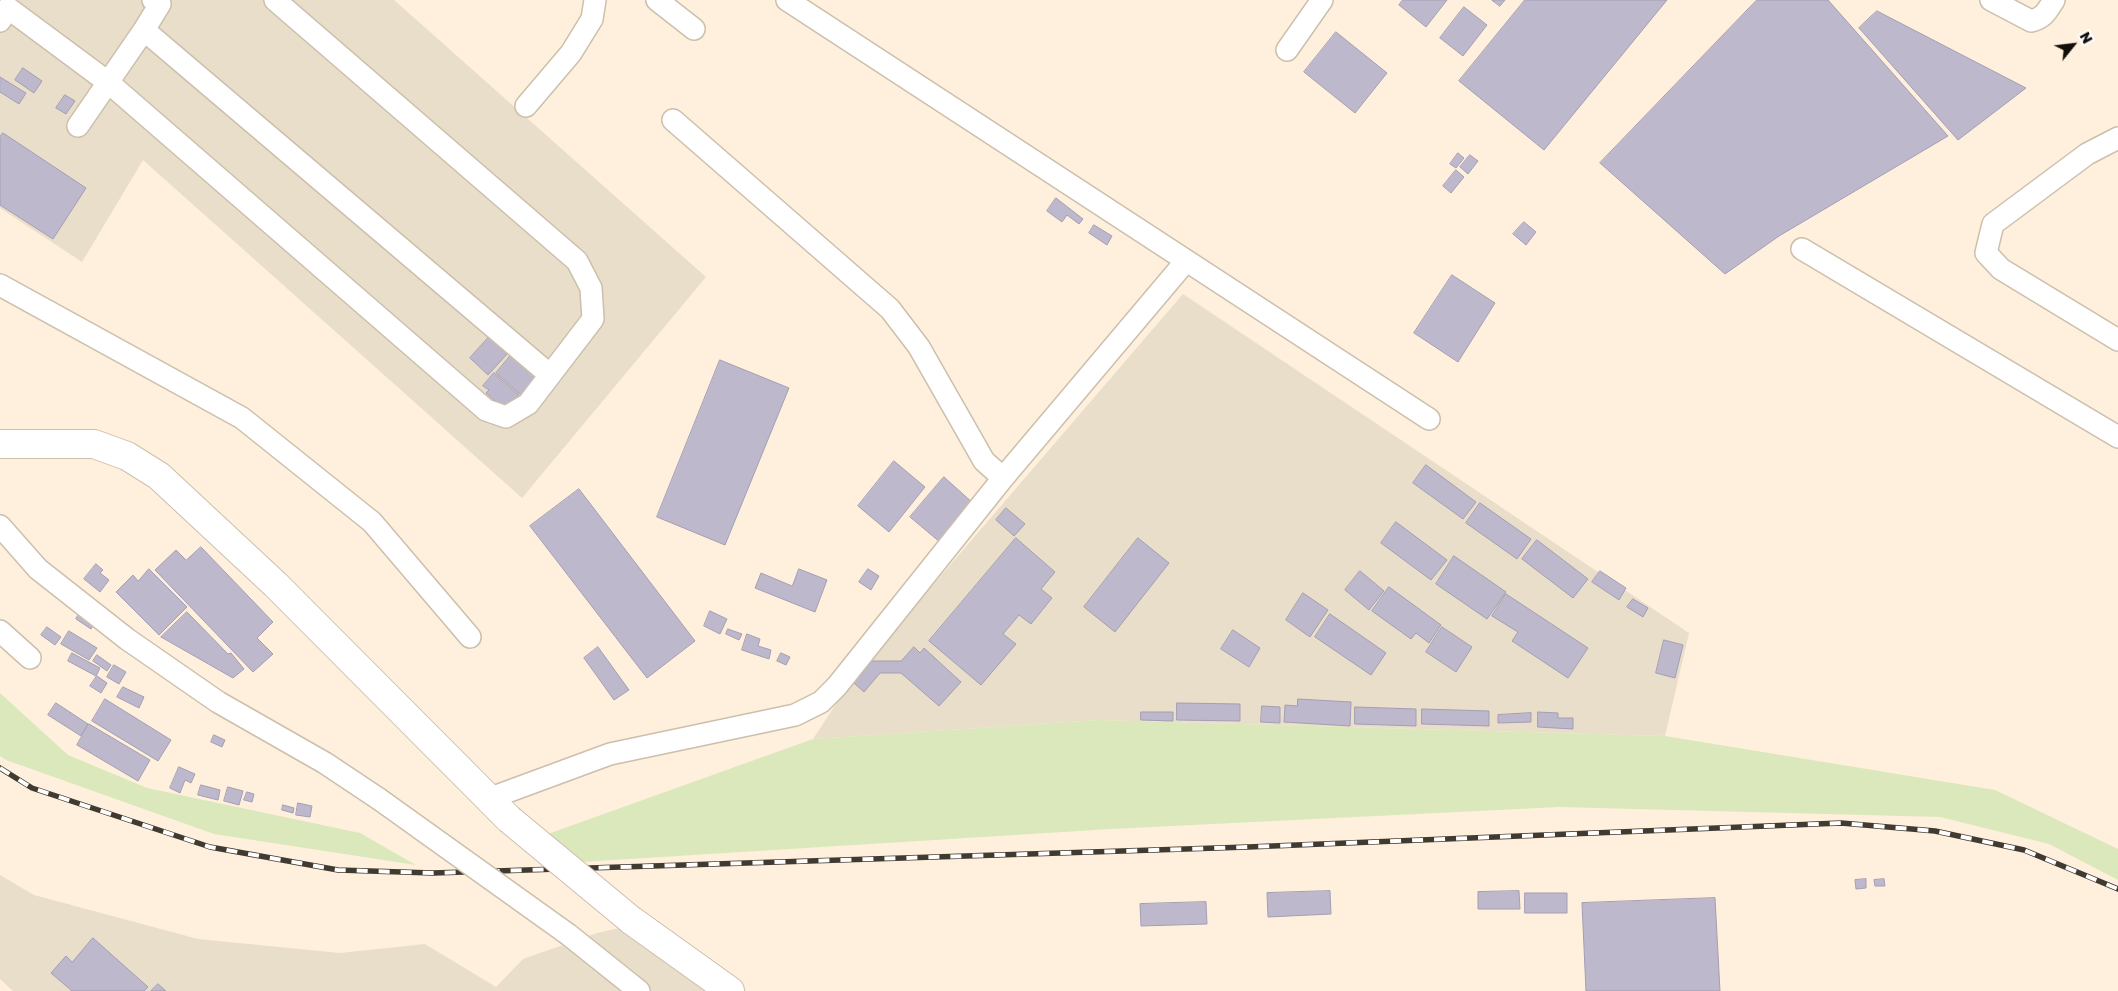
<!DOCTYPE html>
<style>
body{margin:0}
#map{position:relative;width:2118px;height:991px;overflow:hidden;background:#fef0dc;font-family:"Golos Text",sans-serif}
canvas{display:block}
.north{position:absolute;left:2048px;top:20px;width:50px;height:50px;-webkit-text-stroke:4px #fff;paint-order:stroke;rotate:61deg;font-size:14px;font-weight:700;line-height:20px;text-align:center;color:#130e08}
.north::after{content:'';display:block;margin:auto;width:18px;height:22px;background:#130e08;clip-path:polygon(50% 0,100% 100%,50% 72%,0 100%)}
</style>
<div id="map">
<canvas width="2118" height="991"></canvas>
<div class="north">N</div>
</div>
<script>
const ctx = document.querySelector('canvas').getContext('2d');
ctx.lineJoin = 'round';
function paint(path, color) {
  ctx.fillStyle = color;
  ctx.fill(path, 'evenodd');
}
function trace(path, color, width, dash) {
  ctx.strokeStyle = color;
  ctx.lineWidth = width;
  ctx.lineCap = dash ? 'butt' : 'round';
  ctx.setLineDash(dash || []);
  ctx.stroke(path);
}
paint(new Path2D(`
 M0,0H394L706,277L522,498L143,160L82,262L0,208Z
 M1183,294L1689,633L1665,736L1098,720L813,739L853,678Z
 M0,875L34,895L198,939L340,953L425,944L496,987L523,959L597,933L646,922L746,991H13L0,979Z`), '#e9deca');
paint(new Path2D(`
 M0,693L68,755L147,788L360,833L416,865L214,834L6,760L0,756Z
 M1098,720L1665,736L1995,790L2118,849V880L2049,844L1940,817L1559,807L1111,829L581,862L545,835L813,739Z`), '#dbe8bb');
const building = new Path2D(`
 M1403,0H1447L1426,27L1399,5Z
 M1492,0H1505L1500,6Z
 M1525,0H1667L1544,150L1459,81Z
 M1757,0H1828L1948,136L1779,236L1725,274L1600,163Z
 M1464,7L1487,25L1463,56L1440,38Z
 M1877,11L2026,88L1958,140L1859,28Z
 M1336,32L1387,73L1355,113L1304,72Z
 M23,68L42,81L34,93L15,80Z
 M0,77L26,93L19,104L0,92Z
 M65,95L75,101L66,114L56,108Z
 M3,133L86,188L53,239L0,205V137Z
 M1458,153L1464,158L1456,168L1450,164Z
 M1470,155L1478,161L1468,174L1460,167Z
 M1456,170L1464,177L1451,193L1443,186Z
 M1056,198L1083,219L1079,224L1067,215L1062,222L1047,211Z
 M1524,222L1536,232L1526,245L1513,234Z
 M1094,225L1112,236L1107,245L1089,233Z
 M1452,275L1495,303L1458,362L1414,333Z
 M489,337L507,354L488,375L470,358Z
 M512,354L538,376L521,395L496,373Z
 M720,360L789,388L725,545L657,517Z
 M494,373L520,396L506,411L486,393L489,390L483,386Z
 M894,461L925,487L889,532L858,506Z
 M1426,465L1476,502L1463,519L1413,483Z
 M944,477L974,504L941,543L910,517Z
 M579,489L695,641L647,678L530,526Z
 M1480,503L1531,539L1517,559L1466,523Z
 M1006,508L1025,524L1014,536L996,520Z
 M1396,522L1447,560L1431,580L1381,543Z
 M1016,538L1055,572L1041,589L1052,598L1031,624L1019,615L1003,634L1016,644L981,685L929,641Z
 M1138,538L1169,563L1115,632L1084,607Z
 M1537,540L1588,579L1573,598L1522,559Z
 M201,547L273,622L257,638L273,654L253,672L155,570L176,550L186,560Z
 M1454,556L1506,592L1487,619L1436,584Z
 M96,564L103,570L100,573L109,580L100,592L84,579Z
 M149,569L187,607L159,635L116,592L133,575L138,581Z
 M799,569L827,580L815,612L755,588L761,573L792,586Z
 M868,569L879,576L871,590L859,582Z
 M1360,571L1384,591L1369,610L1345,590Z
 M1600,571L1626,588L1619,600L1592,582Z
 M1389,587L1441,625L1429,643L1416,633L1411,639L1372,611Z
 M1303,593L1328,610L1310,637L1286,620Z
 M1506,594L1588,648L1568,678L1512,641L1518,632L1492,616Z
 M1633,599L1648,608L1643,617L1627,607Z
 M81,611L96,621L91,629L76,619Z
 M710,611L727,619L720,634L704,626Z
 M187,612L228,654L231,653L244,669L233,678L161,637Z
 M1330,614L1386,653L1371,675L1315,637Z
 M47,627L61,637L55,645L41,635Z
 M1442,627L1472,647L1456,672L1426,652Z
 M728,629L742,634L739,640L726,634Z
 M1233,630L1260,648L1249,667L1221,649Z
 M69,631L97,648L89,660L61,644Z
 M747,634L760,639L758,646L771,650L769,659L742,650Z
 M1664,640L1683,645L1675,678L1656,673Z
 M598,647L629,690L614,700L584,658Z
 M914,647L920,653L924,648L961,682L939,706L901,673H880L864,692L854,683L872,661H901Z
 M72,653L100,668L96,676L68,661Z
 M781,653L790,657L786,665L777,661Z
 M97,655L111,665L107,671L93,661Z
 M114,665L126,672L119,684L107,677Z
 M97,676L107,683L101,693L90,686Z
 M123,687L144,697L139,708L117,697Z
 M105,699L171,740L158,761L92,721Z
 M1298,699L1351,702L1350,726L1284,722L1285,705L1297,706Z
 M56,703L88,724L81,736L48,715Z
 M1177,703L1240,704V721L1177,720Z
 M1262,706L1280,707V723L1261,722Z
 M1355,707L1416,709V726L1355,724Z
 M1422,709L1489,711V726L1422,724Z
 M1141,712H1173V721L1141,720Z
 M1538,712L1558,713V718H1573V729L1538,727Z
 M1531,713V722L1498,723V715Z
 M89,724L150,760L138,781L77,745Z
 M214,735L225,740L222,747L211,742Z
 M179,767L195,774L191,783L185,780L180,793L170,788Z
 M201,785L220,790L218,800L198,795Z
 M228,787L243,791L239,805L224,801Z
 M247,792L254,794L252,802L244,800Z
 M298,803L312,806L310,817L296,815Z
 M283,805L294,808L293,813L282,810Z
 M1866,879V888L1856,889L1855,880Z
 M1884,879L1885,886H1875L1874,880Z
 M1330,891L1331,914L1268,917L1267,893Z
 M1519,891L1520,909H1478V892Z
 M1525,893H1567V913H1525Z
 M1715,898L1720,991H1586L1582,903Z
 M1206,902L1207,924L1141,926L1140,904Z
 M93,938L148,987L144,991H72L51,973L66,956L72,962Z
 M158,984L166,991H151Z`);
paint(building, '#beb8cd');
trace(building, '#a49eb3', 1);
const minor = new Path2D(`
 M153,0L160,4L144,30L550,375
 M657,0L694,29
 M787,0L1429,419
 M1991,0L2031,21C2044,18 2047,11 2054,0
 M0,21L8,8L109,83L486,410L506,417L528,404L593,319L591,288L577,261L275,0
 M1287,50L1322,0
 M526,106L571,53L592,19L595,0
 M673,120L890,309L919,347L984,461L1003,478
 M78,126L144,30
 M2118,138L2087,154L1993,224L1986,253L2001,269L2118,340
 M1802,249L2118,437
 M0,285L242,418L372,522L470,637
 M0,526L38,569L127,639L218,702L325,763L379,799
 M0,631L30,658
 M488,799L610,754L795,715L821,702L837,686L1003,478L1186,261
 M569,935L639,991`);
const major = new Path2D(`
 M0,444H94L127,456L159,476L276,585L509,819
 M631,920L730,991`);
trace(minor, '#ccbfac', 24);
trace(major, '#ccbfac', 30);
trace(minor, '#fff', 21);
trace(major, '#fff', 28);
const rail = new Path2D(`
 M0,768L32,788L210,847L338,870L433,873L1248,847L1841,823L1935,831L2024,850L2118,889`);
trace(rail, '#403a31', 5.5);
trace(rail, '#fff', 4, [11]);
const minorBridge = new Path2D(`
 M379,799L569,935`);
const majorBridge = new Path2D(`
 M509,819L631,920`);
trace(minorBridge, '#ccbfac', 24, []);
trace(majorBridge, '#ccbfac', 30, []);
trace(minorBridge, '#fff', 21);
trace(majorBridge, '#fff', 28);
</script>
